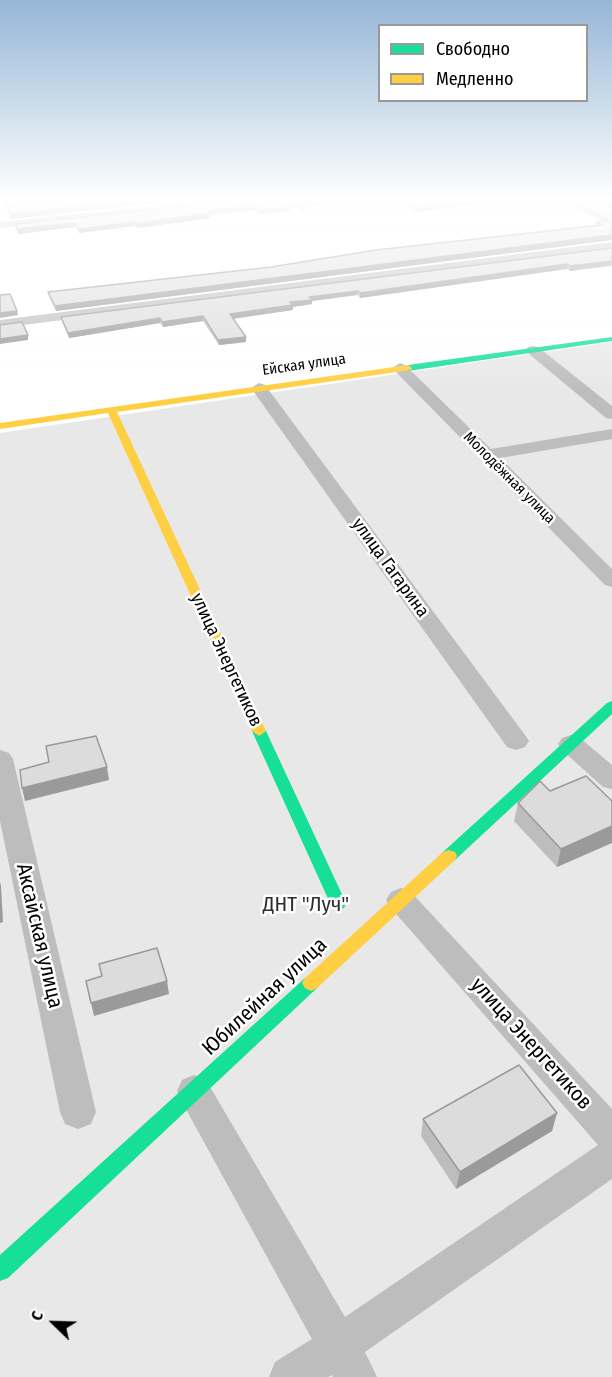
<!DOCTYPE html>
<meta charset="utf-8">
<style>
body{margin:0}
#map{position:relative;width:612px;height:1377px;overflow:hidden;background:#fff;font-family:"Fira Sans Condensed",sans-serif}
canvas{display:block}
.legend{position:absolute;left:378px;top:24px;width:210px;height:78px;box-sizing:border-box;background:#fff;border:2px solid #999;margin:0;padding:8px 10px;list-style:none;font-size:18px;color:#000}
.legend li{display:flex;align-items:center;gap:12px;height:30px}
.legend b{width:30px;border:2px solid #999}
.north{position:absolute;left:24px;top:1293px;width:60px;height:60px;-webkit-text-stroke:4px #fff;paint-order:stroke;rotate:293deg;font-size:16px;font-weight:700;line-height:24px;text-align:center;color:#000}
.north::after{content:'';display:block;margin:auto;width:21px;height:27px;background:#000;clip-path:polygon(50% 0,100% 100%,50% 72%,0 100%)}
</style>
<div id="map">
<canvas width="612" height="1377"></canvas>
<ul class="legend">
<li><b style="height:8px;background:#16e098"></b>Свободно</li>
<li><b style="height:8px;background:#ffcf43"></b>Медленно</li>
</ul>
<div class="north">С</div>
</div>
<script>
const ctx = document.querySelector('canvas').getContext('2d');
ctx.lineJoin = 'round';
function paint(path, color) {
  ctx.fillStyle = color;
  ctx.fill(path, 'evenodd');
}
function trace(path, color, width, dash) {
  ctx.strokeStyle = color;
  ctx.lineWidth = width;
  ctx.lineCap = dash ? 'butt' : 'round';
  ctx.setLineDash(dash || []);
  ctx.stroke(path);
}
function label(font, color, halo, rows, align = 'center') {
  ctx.font = font + ' "Fira Sans Condensed",sans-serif';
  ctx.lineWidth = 5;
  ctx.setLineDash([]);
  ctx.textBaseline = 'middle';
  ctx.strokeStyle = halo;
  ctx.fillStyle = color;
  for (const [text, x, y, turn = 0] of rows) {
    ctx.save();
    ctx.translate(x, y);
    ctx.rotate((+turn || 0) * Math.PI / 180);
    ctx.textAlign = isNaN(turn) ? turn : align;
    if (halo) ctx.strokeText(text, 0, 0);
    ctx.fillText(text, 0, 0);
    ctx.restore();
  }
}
paint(new Path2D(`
 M612,342V1377H0V433Z`), '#e8e8e8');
paint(new Path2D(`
 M227,198H267L262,201L0,228V222Z
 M597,198L612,199V206L598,200Z
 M612,242V250L0,328V320Z
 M533,346L538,347L612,406V419L606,418L528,353L526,350L528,347Z
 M400,363L405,365L491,449L612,429V439L500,458L612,569V587L605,585L395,371L392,368Z
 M259,383L265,385L525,735L529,741L525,747L516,750L507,747L251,388Z
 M571,735L580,738L612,765V789L603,787L562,750L558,744L562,738Z
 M0,750L9,753L13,759L96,1112L91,1124L78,1129L65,1124L60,1112L0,821Z
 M401,888L411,892L612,1109V1179L365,1352L377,1377H333L332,1375L328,1377H269L275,1362L312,1339L182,1102L177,1091L182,1080L194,1075L206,1080L345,1317L598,1145L391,908L386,900L391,892Z`), '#bdbdbd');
paint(new Path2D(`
 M612,337V341L408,371L404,368L408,365Z
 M612,701V714L455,860L449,862L443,860L441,856L443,852L607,703Z
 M259,726L266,731L346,903L344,908L338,910L332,908L330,903L252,731Z
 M311,975L317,978L320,983L317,988L8,1278L0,1281V1255L305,978Z`), '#16e098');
paint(new Path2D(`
 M408,365L412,368L411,370L117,412L266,731L259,736L252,731L108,413L0,429V423Z
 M449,850L455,852L457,856L455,860L317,988L311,991L305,988L302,983L305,978L443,852Z`), '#ffcf43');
paint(new Path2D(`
 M263,198H475L478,200L477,204L416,212L397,200L354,203L351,201L307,206L303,212L296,207L290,208V211L260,214L254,210L211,215V218L137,228L135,226L79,233L75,227L18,234L15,224Z
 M558,198H600L612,204V240L56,311L49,297L48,292L271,267L595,225L596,222L602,221Z
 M612,248V266L570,271L567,269L360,298L357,295L312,301V304L293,307V310L233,319L246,342L219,345L203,321L163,327L160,323L69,338L62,322L61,317Z
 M550,791L612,801L557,867L514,821L518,803Z
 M557,1113L552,1131L456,1189L421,1136L423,1119Z`), '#bdbdbd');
paint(new Path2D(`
 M164,198H203L10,219V214Z
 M339,198H351V201L307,206L303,212V207L307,202Z
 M362,198H397V200L354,203V199Z
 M478,200L477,204L416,212V207Z
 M296,203V207L290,208V211L260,214V210Z
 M254,205V210L211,215V218L137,228L136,224L208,211Z
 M135,222V226L79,233V229Z
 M74,223L75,227L18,234L17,229Z
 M612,235V240L56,311L55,306Z
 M612,261L611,265L570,271V266Z
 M567,264V269L360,298V293Z
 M358,291L357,295L312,301V304L293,307V310L230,319V314L290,302L309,297Z
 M17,311L18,315L0,318V313Z
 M203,316V321L163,327L162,322Z
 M160,318V323L69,338L68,333Z
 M28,335V340L0,344V339Z
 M246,337V342L219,345L218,340Z
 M107,767L109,780L25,801L22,788Z
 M612,826V843L557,867L561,849Z
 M0,882L1,886L3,922L0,923Z
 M167,981L169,994L94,1016L91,1003Z
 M557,1113L552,1131L456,1189L460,1172Z`), '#9a9a9a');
const building = new Path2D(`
 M89,198H164L10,214L5,205Z
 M263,198H339L307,202L303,207L296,203L287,204L290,207L260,210L254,205L208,211L211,213L136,224L135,222L79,229L74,223L17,229L15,224Z
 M401,198H475L478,200L416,207Z
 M566,198H600L612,204V235L55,306L48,292L271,267L376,250L602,225L596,222L609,220Z
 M612,248V261L570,266L567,264L360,293L358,291L309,297L312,300L290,302L293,305L230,314L246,337L218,340L203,316L162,322L160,318L68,333L61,317Z
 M10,294L17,311L0,313V295Z
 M22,322L28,335L0,339V325Z
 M96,736L107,767L22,788L20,770L49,762L46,746Z
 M586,776L612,801V826L561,849L518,803L540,781L550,791Z
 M157,948L167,981L91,1003L86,981L102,976L99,964Z
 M519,1065L557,1113L460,1172L423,1119Z`);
paint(building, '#dcdcdc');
trace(building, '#9a9a9a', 1.5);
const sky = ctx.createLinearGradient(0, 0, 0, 391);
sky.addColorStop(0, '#95b6d6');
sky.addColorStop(0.51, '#fff');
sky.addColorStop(1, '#ffffff00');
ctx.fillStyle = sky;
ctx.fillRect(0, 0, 612, 391);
label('15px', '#000', '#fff', [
 ["Ейская улица",304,365,-8],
 ["Молодёжная улица",509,478,45]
]);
label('18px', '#000', '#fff', [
 ["улица Гагарина",390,568,54],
 ["улица Энергетиков",226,660,65]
]);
label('21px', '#2d2d2d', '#fff', [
 ["ДНТ \"Луч\"",306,905]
]);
label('21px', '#000', '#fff', [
 ["Аксайская улица",39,936,77],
 ["Юбилейная улица",265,997,-43],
 ["улица Энергетиков",531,1044,48]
]);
</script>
